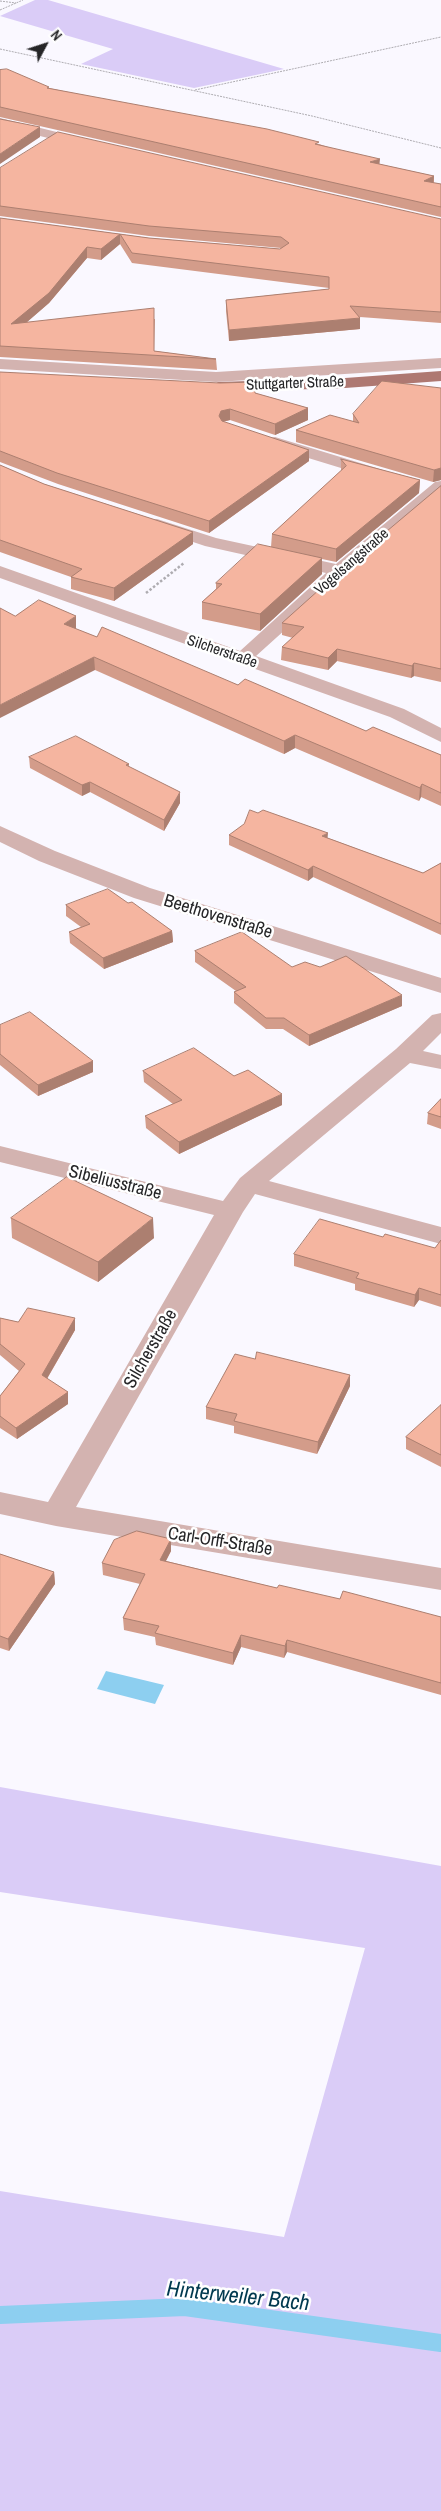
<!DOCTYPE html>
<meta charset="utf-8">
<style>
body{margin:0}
#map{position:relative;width:441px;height:2511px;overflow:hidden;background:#faf8ff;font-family:"Archivo Narrow",sans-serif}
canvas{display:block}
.north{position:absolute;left:20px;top:20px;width:50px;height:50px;-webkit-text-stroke:4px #fff;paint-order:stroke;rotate:50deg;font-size:14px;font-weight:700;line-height:20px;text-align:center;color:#252527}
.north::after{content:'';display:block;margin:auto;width:18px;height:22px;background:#252527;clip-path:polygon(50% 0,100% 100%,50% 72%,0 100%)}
</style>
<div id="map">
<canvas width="441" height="2511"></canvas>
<div class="north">N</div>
</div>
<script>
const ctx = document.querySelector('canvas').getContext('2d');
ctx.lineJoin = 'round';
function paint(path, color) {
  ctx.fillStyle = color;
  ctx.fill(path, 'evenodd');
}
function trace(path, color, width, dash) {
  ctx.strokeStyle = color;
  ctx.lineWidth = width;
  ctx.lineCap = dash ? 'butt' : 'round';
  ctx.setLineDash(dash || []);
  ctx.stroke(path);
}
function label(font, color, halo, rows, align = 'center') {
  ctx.font = font + ' "Archivo Narrow",sans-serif';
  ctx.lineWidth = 5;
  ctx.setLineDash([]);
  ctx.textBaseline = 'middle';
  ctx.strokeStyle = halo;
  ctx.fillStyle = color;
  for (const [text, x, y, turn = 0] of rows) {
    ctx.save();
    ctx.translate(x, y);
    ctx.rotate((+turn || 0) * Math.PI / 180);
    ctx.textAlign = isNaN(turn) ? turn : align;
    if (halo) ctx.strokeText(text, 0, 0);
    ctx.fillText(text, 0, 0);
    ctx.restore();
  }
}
paint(new Path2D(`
 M35,0H48L284,69L194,88L81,64L113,49L0,16Z
 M0,1787L441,1866V2511H0V2191L284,2237L365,1948L0,1892Z`), '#daccf7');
paint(new Path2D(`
 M106,1671L164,1685L155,1704L97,1689Z`), '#8dcff0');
trace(new Path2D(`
 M0,2315L185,2307L441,2343`), '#8dcff0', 18);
trace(new Path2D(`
 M0,1L16,3
 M0,10L23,0
 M0,49L312,116L441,148
 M195,90L441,37`), '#aeacb1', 1, [2, 1]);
trace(new Path2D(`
 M146,593L184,563`), '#aeacb1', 2.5, [2.5, 2]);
paint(new Path2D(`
 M0,118L93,141L95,144L88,148L0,126Z
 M441,358V368L216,382L0,369V359L216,372Z
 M275,437L383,470L386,474L383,478L377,479L269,446L267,442L269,438Z
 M441,481V495L347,574L256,656L404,709L441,728V742L390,717L0,578V566L240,651L326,573L205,546L151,528L148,524L151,520L157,519L216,538L336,564L435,482Z
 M0,826L55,851L150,888L441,978V993L134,898L39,861L0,842Z
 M441,1013V1033L423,1051L441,1055V1069L410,1063L269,1181L441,1227V1244L255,1194L243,1212L76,1507L441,1568V1590L56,1526L0,1514V1492L48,1502L214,1215L0,1162V1146L223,1201L240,1178L396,1049L432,1015Z`), '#d3b3b0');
paint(new Path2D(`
 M441,371V381L345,388L218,392L210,387L218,382L345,378Z`), '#ae7872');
paint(new Path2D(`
 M0,70L49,88L319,144L379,164L434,176V183L441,184V217L0,117Z
 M0,168L441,219V323L360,317V329L229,341L226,311V300L329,289V288L132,263L120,244L101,260L87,258L49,303L27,322L155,319L154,351L216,359L217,370L0,357V218L149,238L280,249L281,248L149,236L0,216Z
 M0,372L255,393L308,408V420L275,435L230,420L223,422L309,450V461L209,533L58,484L0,462Z
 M441,388V480L433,482L296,442V430L353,421V414Z
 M341,459L420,480L419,493L336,562L322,559V574L260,631L202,619V602L216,589V583L271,547L272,534L341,471Z
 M0,465L44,484L193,532V544L114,601L71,589V577L0,552Z
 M441,486V682L414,676L411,678L337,661L328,670L281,660L282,647L293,638L282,635V623Z
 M15,616L76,628L75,629L97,637L238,685L366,731L441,755V806L421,797L419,801L295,748L284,754L95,670Z
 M29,757L129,764V767L180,803L164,831L90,792L82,796L30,768Z
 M229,835L328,838L423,873L441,863V935L313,877L308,881L229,845Z
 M128,903L172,931L173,942L104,969L70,943L69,932L81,927L66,916V905Z
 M195,951L292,967L402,1006L309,1046L283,1029H266L234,1003V992L236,991L195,962Z
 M0,1025L93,1061V1072L38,1096L0,1065Z
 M143,1071L234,1076L282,1105L179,1154L146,1128L145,1116L173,1104L144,1082Z
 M441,1099V1129L427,1124L428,1113Z
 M11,1218L154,1238L98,1282L12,1238Z
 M383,1237L435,1248L441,1240V1307L419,1300L414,1307L355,1290V1284L294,1266V1254Z
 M0,1318L18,1322L75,1318V1330L47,1379L68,1392V1404L17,1439L0,1428V1396L19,1371L0,1355Z
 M255,1359L350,1375V1386L317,1454L234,1433V1426L206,1419V1407Z
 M441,1405V1467L406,1449V1437Z
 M171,1539V1551L166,1561L277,1588L441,1617V1695L287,1652L284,1658L241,1647L233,1665L156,1645L155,1637L124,1630L123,1618L140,1584L103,1575L102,1563Z
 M0,1554L54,1572L55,1584L9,1651L0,1648Z`), '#d39c8a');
paint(new Path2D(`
 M40,127V137L0,164V154Z
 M380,159L379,168L370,162Z
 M434,176L433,186L424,181Z
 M120,234V244L101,260V249Z
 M87,247V258L49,303L12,335L11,324Z
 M360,318V329L229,341V330Z
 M308,408V420L275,435V424Z
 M230,409V420L221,422L219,416L221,411Z
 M309,450V461L209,533V521Z
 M441,468V480L433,482L434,470Z
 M420,480L419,493L336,562V549Z
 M193,532V544L114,601V588Z
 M322,558V574L260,631V614Z
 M76,616V628L64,636V624Z
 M337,649V661L328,670V658Z
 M94,657L95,670L0,718V705Z
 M414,663V676L411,678L412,666Z
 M295,735V748L284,754V741Z
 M90,782V792L82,796V785Z
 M422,784L421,797L419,801L420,788Z
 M180,792V803L164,831V820Z
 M328,833L327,844L322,836Z
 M313,866V877L308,881V870Z
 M172,931L173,942L104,969L103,958Z
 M402,995V1006L309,1046V1035Z
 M93,1061V1072L38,1096V1085Z
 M282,1094V1105L179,1154V1142Z
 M153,1218L154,1238L98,1282V1262Z
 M419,1288V1300L414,1307L415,1295Z
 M75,1318V1330L42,1387V1375Z
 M350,1375V1386L317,1454L318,1442Z
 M68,1392V1404L17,1439L16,1428Z
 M171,1539V1551L160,1572V1560Z
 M54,1572L55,1584L9,1651L8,1639Z
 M241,1635V1647L233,1665V1653Z
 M287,1640V1652L284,1658L285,1646Z`), '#ac7f70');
const building = new Path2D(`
 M7,69L49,87L47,88L267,129L319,142L315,144L380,159L370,162L434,176L424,181L441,184V207L0,107V70Z
 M0,119L40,127L0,154Z
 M58,132L441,219V312L350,306L360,318L229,330L226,300L329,289V277L132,253L120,234L101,249L87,247L49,293L11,324L154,308V351L216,359L0,346V218L149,238L280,249L289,243L281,237L149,226L0,206V168Z
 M0,372L220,383L254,382L255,393L308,408L275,424L230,409L221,411L219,416L222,421L309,450L209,521L57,473L0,451Z
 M382,381L441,388V468L434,470L296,430L330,415L359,423L353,414Z
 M341,459L420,480L336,549L272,534L346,466Z
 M0,465L44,484L193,532L114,588L71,577L82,569L0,540Z
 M441,486V669L414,663L412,666L337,649L328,658L282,647L304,627L282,623L349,563Z
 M258,544L322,558L260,614L202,602L222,584L216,583Z
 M39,600L76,616L64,624L97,637L102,627L238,685L245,679L366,731L373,727L441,755V793L422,784L420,788L295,735L284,741L94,657L0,705V608L15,616Z
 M76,736L129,764L126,765L180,792L164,820L90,782L82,785L29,757Z
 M250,810L258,813L263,810L328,833L322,836L423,873L441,863V924L313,866L308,870L229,835L244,824Z
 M108,889L128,903L132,902L172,931L103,958L69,932L90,924L66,905Z
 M242,932L292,967L305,962L320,967L346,956L402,995L309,1035L284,1018H266L234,992L246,987L195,951Z
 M30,1012L93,1061L38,1085L0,1054V1025Z
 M194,1048L234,1076L248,1070L282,1094L179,1142L145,1116L182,1100L143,1071Z
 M441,1099V1117L428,1113Z
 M67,1177L153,1218L98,1262L11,1218Z
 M320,1219L383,1237L385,1234L435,1248L441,1240V1295L419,1288L415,1295L356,1278L359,1273L294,1254Z
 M28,1308L75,1318L42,1375L68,1392L16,1428L0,1416V1396L25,1364L0,1344V1318L18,1322Z
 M257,1352L350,1375L318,1442L234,1421L237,1414L206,1407L235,1354L255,1359Z
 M441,1405V1455L406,1437Z
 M137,1531L171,1539L160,1560L277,1588L279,1585L340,1599L343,1591L441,1617V1683L287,1640L285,1646L241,1635L233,1653L155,1633L159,1626L123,1618L145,1574L102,1563L114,1540Z
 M0,1554L54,1572L8,1639L0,1636Z`);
paint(building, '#f5b5a0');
trace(building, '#ac7f70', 1);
label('15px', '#252527', '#fff', [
 ["Stuttgarter Straße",295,384,-2],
 ["Vogelsangstraße",352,562,-41],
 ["Silcherstraße",222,652,19]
]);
label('18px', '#252527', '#fff', [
 ["Beethovenstraße",218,917,17],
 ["Sibeliusstraße",115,1183,14],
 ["Silcherstraße",151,1349,-60],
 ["Carl-Orff-Straße",220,1542,9]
]);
label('italic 22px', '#00394f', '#fff', [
 ["Hinterweiler Bach",238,2297,6]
]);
</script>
